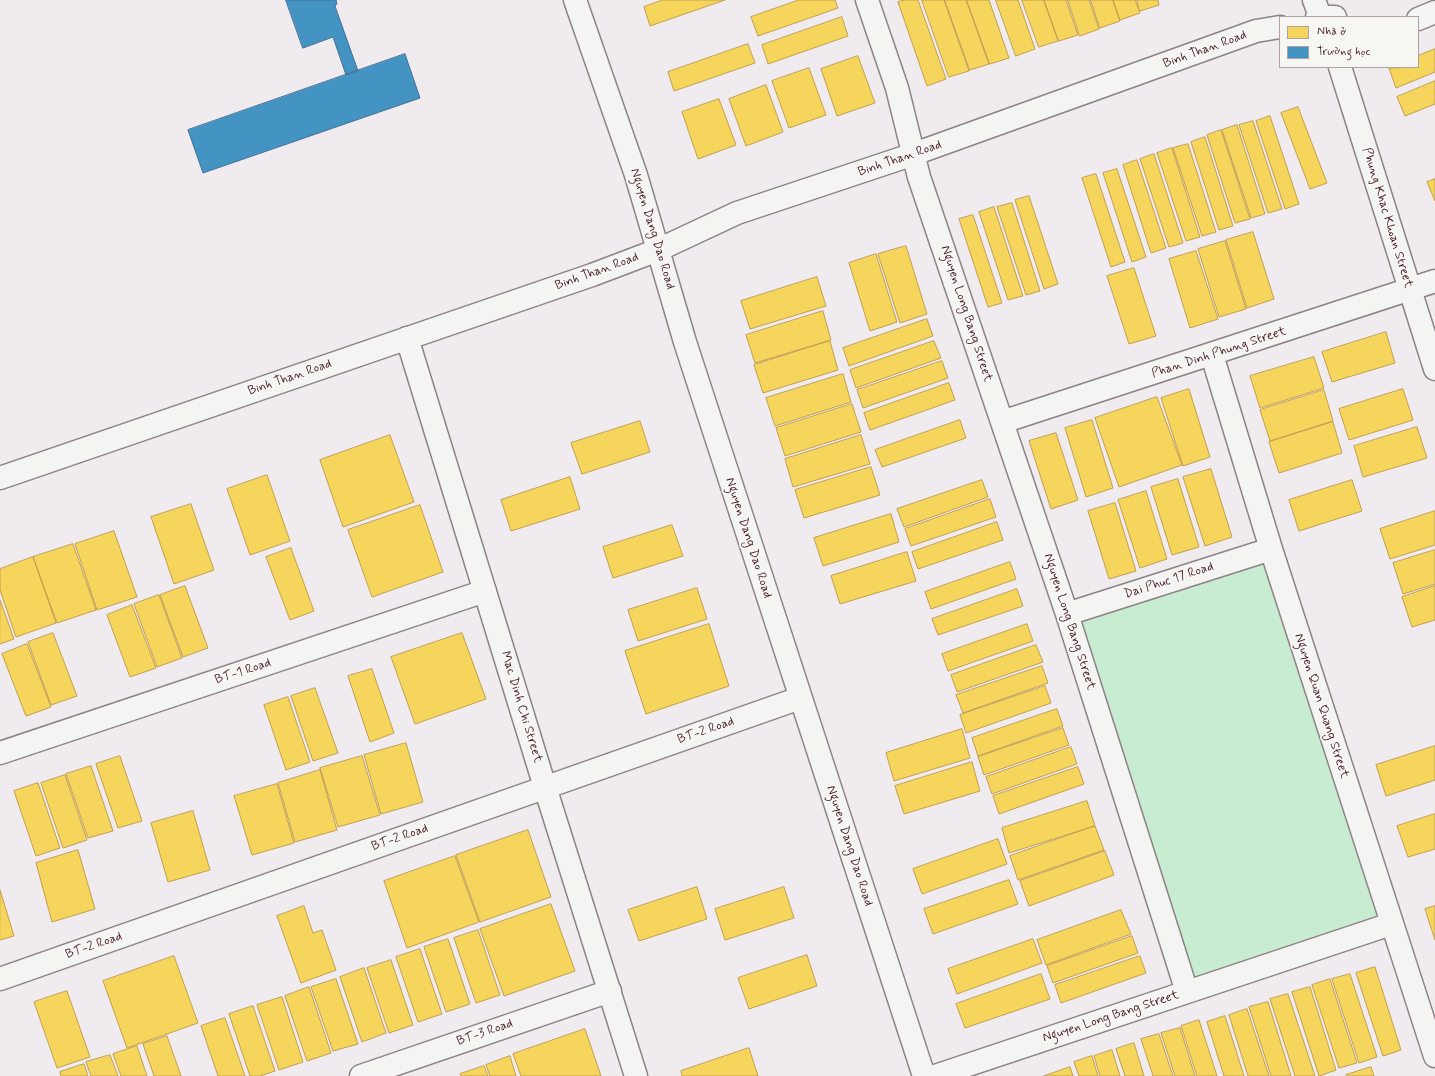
<!DOCTYPE html>
<meta charset="utf-8">
<style>
body{margin:0}
#map{position:relative;width:1435px;height:1076px;overflow:hidden;background:#f0ebef;font-family:Mynerve,sans-serif}
canvas{display:block}
.legend{position:absolute;left:1279px;top:16px;width:140px;height:52px;box-sizing:border-box;background:#f6f6f2;border:1px solid #b1a0a2;margin:0;padding:5px 7px;list-style:none;font-size:12px;color:#4a1f2b}
.legend li{display:flex;align-items:center;gap:8px;height:20px}
.legend b{width:20px;border:1px solid #b1a0a2}
</style>
<div id="map">
<canvas width="1435" height="1076"></canvas>
<ul class="legend">
<li><b style="height:11px;background:#f6d55c"></b>Nhà ở</li>
<li><b style="height:11px;background:#4393c3"></b>Trường học</li>
</ul>
</div>
<script>
const ctx = document.querySelector('canvas').getContext('2d');
ctx.lineJoin = 'round';
function paint(path, color) {
  ctx.fillStyle = color;
  ctx.fill(path, 'evenodd');
}
function trace(path, color, width, dash) {
  ctx.strokeStyle = color;
  ctx.lineWidth = width;
  ctx.lineCap = dash ? 'butt' : 'round';
  ctx.setLineDash(dash || []);
  ctx.stroke(path);
}
function label(font, color, halo, rows, align = 'center') {
  ctx.font = font + ' Mynerve,sans-serif';
  ctx.lineWidth = 4;
  ctx.setLineDash([]);
  ctx.textBaseline = 'middle';
  ctx.strokeStyle = halo;
  ctx.fillStyle = color;
  for (const [text, x, y, turn = 0] of rows) {
    ctx.save();
    ctx.translate(x, y);
    ctx.rotate((+turn || 0) * Math.PI / 180);
    ctx.textAlign = isNaN(turn) ? turn : align;
    if (halo) ctx.strokeText(text, 0, 0);
    ctx.fillText(text, 0, 0);
    ctx.restore();
  }
}
paint(new Path2D(`
 M1271,549L1391,924L1187,992L1067,614Z`), '#c8ecd1');
const homes = new Path2D(`
 M663,0H725L650,26L644,7Z
 M799,0H835L838,8L758,36L751,17Z
 M905,0H918L946,79L927,86L898,2Z
 M922,0H944L969,71L949,77Z
 M945,0H966L989,64L970,70Z
 M967,0H989L1009,58L990,64Z
 M996,0H1018L1035,49L1016,56Z
 M1022,0H1044L1058,41L1039,47Z
 M1044,0H1066L1078,35L1059,41Z
 M1068,0H1089L1099,29L1080,36Z
 M1091,0H1113L1120,21L1100,28Z
 M1113,0H1135L1140,13L1120,20Z
 M1137,0H1158L1159,5L1140,11Z
 M842,17L848,36L768,64L762,45Z
 M748,44L755,63L674,91L668,72Z
 M1435,49V72L1396,88L1389,68L1418,67V56Z
 M858,56L875,103L837,116L821,69Z
 M809,68L826,115L789,128L772,81Z
 M1435,81V104L1405,116L1397,97Z
 M766,85L783,132L746,146L729,99Z
 M719,99L736,145L698,159L682,112Z
 M1298,107L1327,183L1310,189L1281,113Z
 M1270,116L1299,204L1285,209L1256,121Z
 M1253,121L1282,209L1268,213L1239,125Z
 M1237,125L1265,214L1251,218L1222,130Z
 M1221,130L1250,219L1235,223L1207,135Z
 M1205,137L1233,226L1219,230L1191,142Z
 M1188,144L1216,232L1202,236L1173,148Z
 M1172,148L1200,237L1186,241L1157,153Z
 M1154,154L1183,243L1169,247L1140,159Z
 M1137,160L1166,248L1151,253L1123,165Z
 M1117,169L1146,257L1132,262L1103,173Z
 M1096,174L1125,262L1111,267L1082,178Z
 M1435,179V201L1427,182Z
 M1029,196L1058,284L1044,289L1015,200Z
 M1012,203L1040,291L1026,295L997,207Z
 M994,207L1023,296L1008,300L979,212Z
 M973,215L1002,303L988,307L959,219Z
 M1253,232L1274,299L1247,308L1226,240Z
 M1225,241L1246,309L1219,317L1198,249Z
 M906,246L927,314L900,323L878,254Z
 M1196,251L1218,319L1190,328L1169,259Z
 M876,254L897,322L870,331L849,263Z
 M1134,268L1156,336L1129,344L1107,276Z
 M817,277L826,306L750,329L741,301Z
 M823,311L831,340L755,363L746,335Z
 M927,319L933,336L849,366L843,348Z
 M1386,332L1395,363L1332,382L1322,352Z
 M830,341L838,370L763,393L754,365Z
 M934,341L941,358L856,388L850,370Z
 M1314,357L1324,388L1260,408L1250,376Z
 M942,361L948,378L863,408L857,390Z
 M843,374L851,402L775,426L766,398Z
 M949,383L955,400L870,430L864,413Z
 M1189,389L1210,457L1183,466L1161,398Z
 M1403,389L1413,420L1349,440L1339,409Z
 M1324,390L1333,421L1270,441L1260,410Z
 M1157,397L1182,465L1119,487L1095,418Z
 M852,404L861,432L785,456L776,428Z
 M960,420L966,438L882,467L875,450Z
 M1092,420L1113,488L1086,497L1065,428Z
 M640,421L650,452L582,474L571,443Z
 M1333,422L1342,453L1279,473L1269,442Z
 M1417,427L1427,458L1363,477L1354,446Z
 M1056,433L1078,500L1051,509L1029,441Z
 M390,435L414,502L343,527L320,460Z
 M861,435L870,464L793,487L785,459Z
 M871,467L880,495L804,518L795,490Z
 M1211,469L1232,537L1205,546L1183,477Z
 M267,475L290,541L250,555L227,489Z
 M570,477L580,509L511,531L501,500Z
 M1178,479L1199,547L1172,555L1151,487Z
 M982,480L988,497L904,527L897,509Z
 M1352,480L1362,511L1299,531L1289,500Z
 M1146,491L1167,559L1140,568L1118,500Z
 M990,499L996,517L911,546L905,529Z
 M1115,503L1136,571L1109,579L1088,511Z
 M191,504L214,570L174,584L151,517Z
 M420,505L443,572L372,597L348,530Z
 M1435,511V545L1390,559L1380,529Z
 M891,514L899,542L823,566L814,538Z
 M997,522L1003,540L918,569L912,552Z
 M672,525L683,556L613,578L603,547Z
 M114,531L137,597L97,610L75,544Z
 M73,544L96,610L57,623L33,557Z
 M291,548L314,611L290,620L266,557Z
 M1435,550V584L1403,594L1393,563Z
 M907,552L916,581L840,604L831,576Z
 M33,557L56,623L16,637L0,590V569Z
 M1010,562L1016,579L931,609L925,592Z
 M185,586L208,648L183,657L160,595Z
 M1435,586V620L1412,627L1402,597Z
 M697,588L707,619L638,641L628,610Z
 M1017,589L1023,606L938,635L932,619Z
 M159,595L182,658L157,667L134,604Z
 M0,600L14,639L0,644Z
 M132,605L156,668L130,677L107,615Z
 M709,624L729,686L646,714L625,651Z
 M1027,624L1033,641L948,671L942,654Z
 M53,633L77,696L51,705L28,642Z
 M462,633L486,699L415,724L391,657Z
 M27,644L51,707L26,716L2,654Z
 M1036,645L1043,662L957,692L951,675Z
 M1042,666L1048,683L963,713L956,695Z
 M372,669L394,733L370,742L348,676Z
 M1045,686L1051,703L966,733L960,715Z
 M315,688L338,753L313,761L291,696Z
 M288,697L310,762L286,770L264,705Z
 M1057,709L1063,726L978,756L972,738Z
 M1063,728L1069,745L984,775L978,757Z
 M962,729L970,758L894,781L886,753Z
 M406,743L423,802L381,814L364,755Z
 M1435,746V780L1386,796L1376,765Z
 M1071,747L1077,764L992,794L986,777Z
 M120,756L142,821L118,828L96,764Z
 M362,756L380,815L338,827L320,768Z
 M972,762L980,791L904,814L895,786Z
 M91,766L113,831L88,838L66,774Z
 M1078,767L1084,784L999,814L993,796Z
 M320,770L337,830L295,842L278,783Z
 M65,775L87,840L63,848L41,783Z
 M38,783L60,848L36,856L14,791Z
 M277,784L294,843L252,855L234,796Z
 M1087,801L1095,826L1009,853L1002,828Z
 M193,811L210,870L168,882L151,823Z
 M1435,814V849L1408,857L1397,826Z
 M1095,826L1104,850L1018,880L1010,856Z
 M528,830L551,897L480,922L456,855Z
 M998,839L1007,864L922,894L913,869Z
 M78,850L95,909L52,922L36,863Z
 M1105,851L1114,875L1029,906L1020,881Z
 M455,856L479,922L407,948L384,881Z
 M1009,880L1018,904L933,934L924,909Z
 M697,887L707,919L639,941L628,910Z
 M784,887L794,918L725,940L715,909Z
 M0,890L14,936L0,940Z
 M551,904L575,971L504,996L480,929Z
 M304,906L313,933L322,930L336,970L301,983L277,916Z
 M1435,906V940L1425,909Z
 M1121,910L1131,934L1046,965L1037,940Z
 M478,930L500,995L476,1003L454,938Z
 M1132,936L1138,953L1053,983L1047,966Z
 M448,939L470,1004L446,1012L424,947Z
 M1033,939L1042,963L957,994L948,969Z
 M420,949L442,1014L418,1022L396,957Z
 M807,955L817,986L749,1009L738,978Z
 M174,956L198,1023L127,1048L103,981Z
 M1140,956L1146,973L1061,1003L1055,985Z
 M391,960L413,1025L389,1033L367,968Z
 M1375,967L1401,1050L1383,1056L1356,973Z
 M364,968L386,1033L362,1042L340,977Z
 M1041,974L1050,999L965,1028L956,1004Z
 M1350,974L1377,1057L1359,1063L1332,979Z
 M336,979L358,1044L333,1051L311,987Z
 M1330,979L1357,1063L1339,1068L1312,985Z
 M309,987L331,1053L307,1061L285,996Z
 M1310,987L1336,1070L1319,1076L1292,992Z
 M67,991L90,1057L57,1068L34,1002Z
 M1288,994L1315,1076H1295L1270,999Z
 M282,997L303,1062L279,1070L257,1005Z
 M1268,1002L1291,1076H1271L1249,1007Z
 M253,1006L275,1071L260,1076H250L229,1014Z
 M1247,1009L1269,1076H1248L1229,1015Z
 M1225,1016L1244,1076H1224L1207,1022Z
 M225,1018L245,1076H218L201,1026Z
 M1199,1020L1217,1076H1197L1181,1026Z
 M1180,1028L1195,1076H1175L1161,1033Z
 M585,1029L601,1076H521L513,1054Z
 M1159,1034L1173,1076H1153L1141,1039Z
 M167,1036L181,1076H154L143,1044Z
 M1134,1043L1144,1076H1125L1116,1049Z
 M137,1046L147,1076H121L113,1054Z
 M749,1048L758,1076H682L681,1071Z
 M1112,1050L1120,1076H1100L1094,1056Z
 M110,1055L118,1076H91L86,1062Z
 M510,1056L516,1076H490L486,1065Z
 M1092,1056L1098,1076H1079L1074,1062Z
 M84,1064L88,1076H61L60,1072Z
 M484,1066L488,1076H461L460,1074Z
 M1070,1067L1073,1076H1044Z
 M1371,1067L1374,1076H1346V1075Z`);
paint(homes, '#f6d55c');
trace(homes, '#c29e4d', 1);
const schools = new Path2D(`
 M286,0H336L337,4L335,6L358,71L346,75L333,37L303,48Z
 M405,54L420,98L203,173L188,130Z`);
paint(schools, '#4393c3');
trace(schools, '#457095', 1);
const minor = new Path2D(`
 M867,0L897,88L919,177L1067,614L1187,992L935,1076
 M1320,17H1335
 M1418,19L1435,12
 M1340,67L1435,369
 M407,338L545,787L636,1076
 M1212,355L1271,549L1435,1056
 M1002,422L1435,281
 M1067,614L1271,549
 M0,753L485,591
 M0,979L800,698
 M1187,992L1391,924
 M361,1076L610,991`);
const tertiary = new Path2D(`
 M1314,0L1320,16L1317,17
 M0,478L592,275L658,250L737,213L914,154L1256,31L1280,27`);
const secondary = new Path2D(`
 M575,0L636,175L685,342L924,1076`);
trace(minor, '#8d8286', 25);
trace(tertiary, '#8d8286', 25);
trace(secondary, '#8d8286', 25);
trace(minor, '#f4f4f2', 22);
trace(tertiary, '#f4f4f2', 22);
trace(secondary, '#f4f4f2', 22);
label('13px', '#4a1f2b', '#f6f6f2', [
 ["Binh Than Road",1205,50,-20],
 ["Binh Than Road",900,159,-19],
 ["Phung Khac Khoan Street",1387,218,73],
 ["Nguyen Dang Dao Road",652,229,73],
 ["Binh Than Road",597,272,-20],
 ["Nguyen Long Bang Street",966,314,72],
 ["Phan Dinh Phung Street",1219,353,-18],
 ["Binh Than Road",290,378,-19],
 ["Nguyen Dang Dao Road",748,538,72],
 ["Dai Phuc 17 Road",1169,581,-18],
 ["Nguyen Long Bang Street",1069,622,72],
 ["BT-1 Road",243,672,-18],
 ["Nguyen Quan Quang Street",1321,706,72],
 ["Mac Dinh Chi Street",521,707,73],
 ["BT-2 Road",706,731,-19],
 ["BT-2 Road",400,838,-19],
 ["Nguyen Dang Dao Road",849,846,72],
 ["BT-2 Road",94,946,-19],
 ["Nguyen Long Bang Street",1111,1017,-18],
 ["BT-3 Road",485,1033,-19]
]);
</script>
